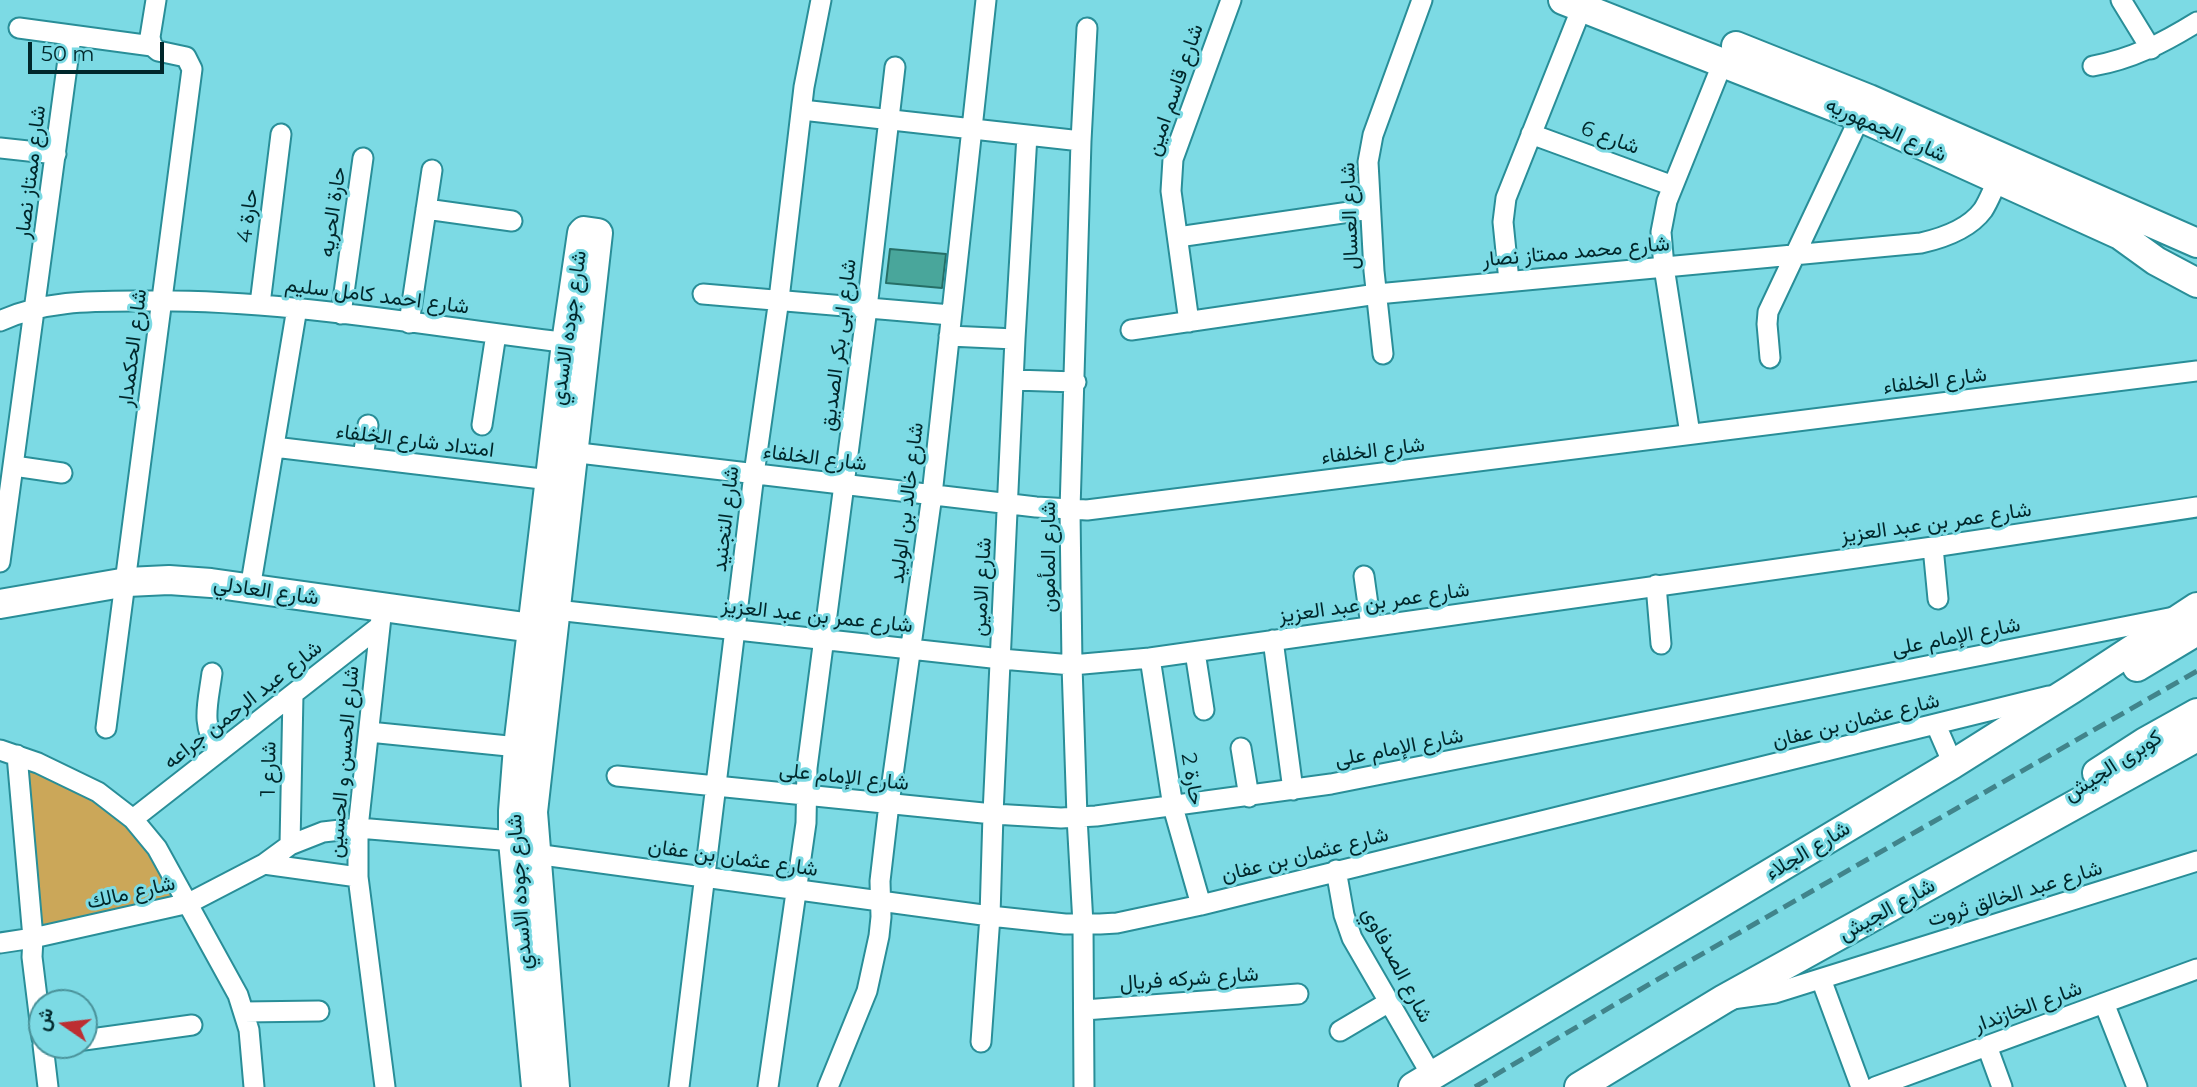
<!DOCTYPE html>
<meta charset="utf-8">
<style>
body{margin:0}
#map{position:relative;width:2197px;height:1087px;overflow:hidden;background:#7cdae4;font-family:Montserrat,Vazirmatn,sans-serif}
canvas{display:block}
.north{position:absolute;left:28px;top:989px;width:70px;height:70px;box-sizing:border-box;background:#7cdae4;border:2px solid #4a929a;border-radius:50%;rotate:284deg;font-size:19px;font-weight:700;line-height:28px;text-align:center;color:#00272b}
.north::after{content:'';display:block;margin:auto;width:24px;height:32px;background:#bd2e32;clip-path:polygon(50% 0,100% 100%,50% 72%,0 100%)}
.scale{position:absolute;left:28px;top:42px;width:136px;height:32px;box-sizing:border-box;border:4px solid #00272b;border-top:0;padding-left:9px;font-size:21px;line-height:24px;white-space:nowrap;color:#00272b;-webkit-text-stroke:5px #7cdae4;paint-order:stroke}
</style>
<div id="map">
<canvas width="2197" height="1087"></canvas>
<div class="north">ش</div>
<div class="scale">50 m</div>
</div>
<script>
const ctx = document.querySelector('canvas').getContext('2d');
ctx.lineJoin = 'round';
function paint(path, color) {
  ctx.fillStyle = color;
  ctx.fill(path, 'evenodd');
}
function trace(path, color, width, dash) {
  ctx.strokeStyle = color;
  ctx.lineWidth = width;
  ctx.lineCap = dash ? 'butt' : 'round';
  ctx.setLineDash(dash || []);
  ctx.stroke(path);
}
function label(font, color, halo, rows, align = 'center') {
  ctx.font = font + ' Montserrat,Vazirmatn,sans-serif';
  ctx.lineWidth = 6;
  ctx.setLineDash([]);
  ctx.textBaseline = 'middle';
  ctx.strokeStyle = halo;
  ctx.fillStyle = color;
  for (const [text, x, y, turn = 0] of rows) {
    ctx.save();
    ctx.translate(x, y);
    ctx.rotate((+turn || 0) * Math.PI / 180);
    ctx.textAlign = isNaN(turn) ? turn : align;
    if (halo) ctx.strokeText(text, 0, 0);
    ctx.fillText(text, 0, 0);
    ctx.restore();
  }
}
paint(new Path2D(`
 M19,757L129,818L187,903L34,937Z`), '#cba759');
const building = new Path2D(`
 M890,249L946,254L942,288L886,283Z`);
paint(building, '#49a69b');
trace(building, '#266e66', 2);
const street = new Path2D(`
 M2121,0L2151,49
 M19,28L152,46
 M2093,66C2132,59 2163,43 2197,22
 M802,110L1081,141
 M1531,134L1673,186
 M0,148L56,154
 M426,209L512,221
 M1178,237L1370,209
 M1509,281L1503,222L1506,198L1582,7
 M703,294L951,315
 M260,304L281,134
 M341,314L363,158
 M0,321C44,301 88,301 135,301C284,298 431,327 578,344
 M1189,322L1171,191L1173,159L1231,0
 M409,323L432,170
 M1131,330L1377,294L1921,243C1943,238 1969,229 1983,210C1989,201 1993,189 1998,180
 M949,336L1015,339
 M1383,354L1374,271L1368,162L1373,135L1422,0
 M1770,358L1767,324L1768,312L1860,117
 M1014,380L1076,382
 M482,425L496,334
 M1690,434L1664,267L1661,232L1667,201L1723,62
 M274,447L550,480
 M562,451L1036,507L1087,510L2197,371
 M363,457L368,425
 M14,466L62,473
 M1933,547L1938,599
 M0,562L71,37
 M1364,576L1371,626
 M1656,585L1661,644
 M250,589L297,308
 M382,608L358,828V877L385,1087
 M556,610L1001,659L1072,665L1150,658L1933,547L2197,507
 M1273,640L1293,790
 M1195,652L1204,710
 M1150,658L1173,807L1201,905
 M212,673C208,704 200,724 219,752
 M1936,725L1953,764
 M106,728L192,69L186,57L158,51L152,46L150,37L156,0
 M369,732L518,747
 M1241,748L1249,797
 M0,750L38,763L98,792L133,819L157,848L238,995L249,1030L254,1087
 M17,755L33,938L32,957L42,1038
 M617,776L993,814L1061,818L1096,816L1331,784L2174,617
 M133,819L380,626
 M290,845L293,694
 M535,854L990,916L1065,924H1100L1117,923L1201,905L2049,696
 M264,864L358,877
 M1336,870L1344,915L1352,938L1432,1076
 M0,943L33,938L189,903L264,864L290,845L323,832L358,828L513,841
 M1821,979L1861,1087
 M1732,999L1775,993L2197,861
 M2104,1003L2137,1087
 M1084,1010L1298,994
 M244,1012L319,1011
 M1340,1031L1389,1002
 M84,1040L192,1025
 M981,1042L990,916L993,814L1015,339L1027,135
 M43,1045L48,1087
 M1987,1046L2002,1087
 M679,1087L754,474L779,299L804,87L821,0
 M768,1087L806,823L807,768L867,308L895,67
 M828,1087L867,991L879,936L881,917L880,881L889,804L932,495L986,0
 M1084,1087L1083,924L1077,817L1072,665L1070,510L1081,141L1087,28
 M1875,1087L2197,969`);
const secondary = new Path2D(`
 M1563,0L1860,117L2120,235L2156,261L2197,283
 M1736,46L1869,99L2197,243
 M0,604L127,582L169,580L211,583L532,628
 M2137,667L2197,631
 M2097,773L2145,742L2197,713
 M536,1087L513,841V811L518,747L566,343L582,233L584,231L598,233L533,812L555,1087
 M1413,1087L1953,764L2072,689L2197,607
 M1579,1087L1724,999L2197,737`);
trace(street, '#298e98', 23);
trace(secondary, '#298e98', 32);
trace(street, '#fff', 19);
trace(secondary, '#fff', 28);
trace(new Path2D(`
 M1475,1087L1653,982L2197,671`), '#41848b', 5, [14, 7]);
label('21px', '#00272b', '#7cdae4', [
 ["شارع قاسم امين",1175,90,-71],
 ["شارع الجمهوريه",1886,130,24],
 ["شارع 6",1610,138,20],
 ["شارع ممتاز نصار",31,172,-83],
 ["حارة الحريه",333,212,-82],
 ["حارة 4",248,216,-83],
 ["شارع العسال",1350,216,-92],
 ["شارع محمد ممتاز نصار",1576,252,-5],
 ["شارع احمد كامل سليم",377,296,7],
 ["شارع جوده الاسدي",569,328,-82],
 ["شارع ابى بكر الصديق",839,345,-83],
 ["شارع الحكمدار",133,348,-83],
 ["شارع الخلفاء",1935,381,-7],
 ["امتداد شارع الخلفاء",415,441,7],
 ["شارع الخلفاء",1373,451,-7],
 ["شارع الخلفاء",815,458,7],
 ["شارع خالد بن الوليد",907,503,-83],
 ["شارع التجنيد",726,519,-83],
 ["شارع عمر بن عبد العزيز",1936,523,-8],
 ["شارع المأمون",1049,557,-90],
 ["شارع الامين",982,587,-87],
 ["شارع العادلي",266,591,8],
 ["شارع عمر بن عبد العزيز",1374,603,-8],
 ["شارع عمر بن عبد العزيز",817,616,6],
 ["شارع الإمام على",1956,637,-11],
 ["شارع عبد الرحمن جراعه",243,705,-38],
 ["شارع عثمان بن عفان",1856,721,-14],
 ["شارع الإمام على",1399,748,-11],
 ["شارع الحسن و الحسين",344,762,-85],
 ["كوبرى الجيش",2113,766,-33],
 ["شارع 1",269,769,-89],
 ["شارع الإمام على",844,777,6],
 ["حارة 2",1192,779,80],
 ["شارع الجلاء",1808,851,-31],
 ["شارع عثمان بن عفان",1305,855,-14],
 ["شارع عثمان بن عفان",733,858,8],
 ["شارع جوده الاسدي",520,892,-94],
 ["شارع مالك",131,893,-13],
 ["شارع عبد الخالق ثروت",2015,894,-17],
 ["شارع الجيش",1887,910,-29],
 ["شارع الصدفاوي",1397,965,62],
 ["شارع شركه فريال",1189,979,-4],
 ["شارع الخازندار",2028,1007,-20]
]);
</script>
